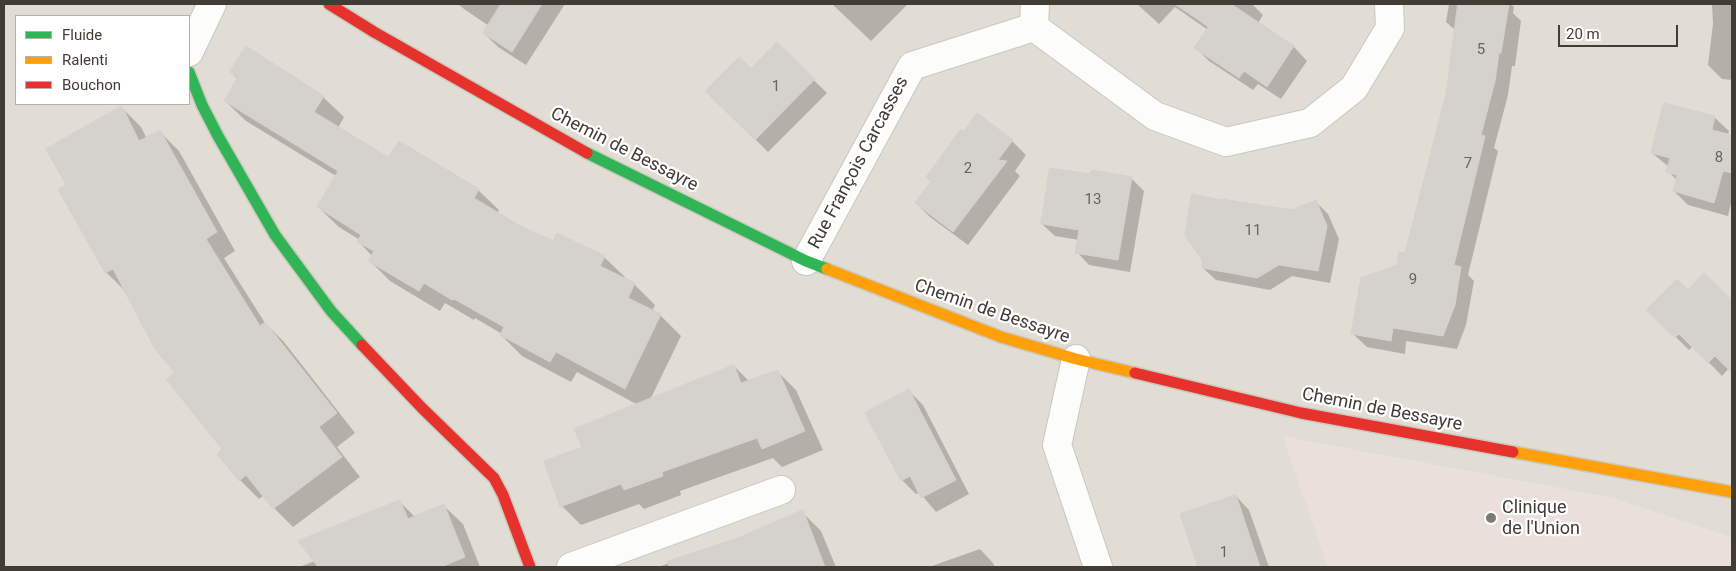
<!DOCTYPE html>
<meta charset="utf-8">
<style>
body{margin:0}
#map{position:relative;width:1736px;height:571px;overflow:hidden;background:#edebe7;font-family:Roboto,sans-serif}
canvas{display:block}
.frame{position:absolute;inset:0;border:5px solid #413c34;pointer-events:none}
.legend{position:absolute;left:15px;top:15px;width:175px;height:90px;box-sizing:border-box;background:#fff;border:1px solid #b3b1ae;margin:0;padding:6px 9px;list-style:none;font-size:15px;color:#413c34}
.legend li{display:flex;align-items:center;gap:10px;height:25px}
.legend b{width:25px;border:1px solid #b3b1ae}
.scale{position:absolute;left:1558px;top:25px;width:120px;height:22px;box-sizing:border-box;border:2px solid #413c34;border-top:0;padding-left:6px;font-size:15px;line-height:18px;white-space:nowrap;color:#413c34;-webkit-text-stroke:4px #fff;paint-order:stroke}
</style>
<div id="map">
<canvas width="1736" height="571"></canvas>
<div class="frame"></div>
<ul class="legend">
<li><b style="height:6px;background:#30b455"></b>Fluide</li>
<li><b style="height:6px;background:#ff9f0a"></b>Ralenti</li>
<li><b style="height:6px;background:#e5322d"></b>Bouchon</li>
</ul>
<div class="scale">20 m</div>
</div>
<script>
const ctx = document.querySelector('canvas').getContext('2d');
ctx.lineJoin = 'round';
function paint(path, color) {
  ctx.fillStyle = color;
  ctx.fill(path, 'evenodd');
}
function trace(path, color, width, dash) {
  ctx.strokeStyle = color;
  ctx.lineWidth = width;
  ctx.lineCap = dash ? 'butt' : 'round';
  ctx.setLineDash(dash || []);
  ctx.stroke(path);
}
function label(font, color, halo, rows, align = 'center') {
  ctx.font = font + ' Roboto,sans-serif';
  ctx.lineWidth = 4.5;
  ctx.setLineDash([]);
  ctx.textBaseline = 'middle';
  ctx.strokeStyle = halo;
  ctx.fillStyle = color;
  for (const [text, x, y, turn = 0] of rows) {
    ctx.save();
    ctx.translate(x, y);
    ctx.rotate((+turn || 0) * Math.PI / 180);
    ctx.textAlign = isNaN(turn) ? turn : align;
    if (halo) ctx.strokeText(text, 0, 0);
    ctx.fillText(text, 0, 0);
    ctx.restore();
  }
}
paint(new Path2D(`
 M4,4H1732V538L1611,498L1284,437L1328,567H4ZM16,16H189V104H16Z`), '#e1ddd4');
paint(new Path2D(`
 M1283,437L1611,498L1732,538V567H1328Z`), '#ebdfdc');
paint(new Path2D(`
 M458,4H565L526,65L498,47L484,33L489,26L464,9Z
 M832,4H908L871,41Z
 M1137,4H1252L1263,15L1258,23L1294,47L1307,61L1281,99L1258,84L1253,90L1209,61L1196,48L1208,30L1175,7L1159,24Z
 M1449,4H1511L1514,7L1513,13L1521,21L1515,66H1512L1508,95L1494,148L1498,151L1468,275L1474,281L1466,325L1457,349L1406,341L1405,354L1367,347L1353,334L1406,255L1447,95L1455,30L1446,22Z
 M1712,4H1732V80L1722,79L1708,65L1713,24Z
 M777,44L827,93L768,152L707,91L751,70Z
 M231,72L323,97L344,117L338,128L389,159L478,190L499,210L497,214L516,225L554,243L604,257L625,277L624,279L634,284L655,305L652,311L660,315L681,336L650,400L734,366L749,381L777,371L796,390L823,450L782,467L773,458L680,491L681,495L644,509L639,504L581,525L562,506L583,448L638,405L577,372L571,382L522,356L501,335L502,334L475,318L474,320L445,303L440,311L390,281L370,261L372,256L359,242L360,240L339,227L318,207L336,176L246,121L225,101L238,79Z
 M1665,104L1715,118L1729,131L1728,135L1732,137V199L1728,216L1688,205L1674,191L1677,180L1668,171L1669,167L1652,153Z
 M122,108L141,127L147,139L160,132L179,151L235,251L224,258L265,323L284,342L355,433L337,447L360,477L293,527L274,508L264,495L259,499L240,480L224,449L125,291L106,272L68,186Z
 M1012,141L1026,155L1015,171L1020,176L968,245L930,217L916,203Z
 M1091,176L1131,178L1144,191L1130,272L1089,265L1077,252L1079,240L1055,236L1042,224Z
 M1316,202L1328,214L1339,239L1330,283L1292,276L1270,290L1216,280L1203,268L1292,212Z
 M1704,275L1732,302V371L1729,368L1722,376L1693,346L1689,350L1648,310L1688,292Z
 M909,391L923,405L969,494L936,512L920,493L916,494L902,480Z
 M1236,496L1249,510L1269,567H1199L1181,515Z
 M400,502L415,517L444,506L463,524L480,567H299L315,561Z
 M802,512L821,531L836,567H658L739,539Z
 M980,549L993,563L995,567H929Z`), '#0003');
const building = new Path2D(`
 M501,4H542L512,52L483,33Z
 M1175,4H1231L1294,46L1267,87L1244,71L1239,78L1194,48L1208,27Z
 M1458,4H1509L1501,53H1499L1495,81L1481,135L1485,136L1454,265L1461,267L1455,305L1443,336L1393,328L1391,341L1351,334L1361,278L1397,265L1399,252L1405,253L1446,94Z
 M777,42L815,79L755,140L705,91L739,57L751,68Z
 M246,46L324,96L314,112L388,157L399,141L479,189L474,198L517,224L553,241L557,233L605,256L600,266L635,283L628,298L661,314L625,389L556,352L550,362L500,335L504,327L454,299L452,300L424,283L419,291L368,261L374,251L357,242L361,235L317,207L338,171L224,101L238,77L230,72Z
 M1664,103L1715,116L1712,130L1732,135V173L1723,171L1714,203L1673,191L1677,175L1666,172L1670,158L1651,153Z
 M122,106L139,141L160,130L217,232L206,239L260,326L265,322L337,413L319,427L342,457L273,509L246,475L239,481L217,454L222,449L166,379L175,373L155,349L113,269L105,273L58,189L66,185L46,149Z
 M977,113L1013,140L998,160L1007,161L953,232L915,203L931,181L926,177L961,129L964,131Z
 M1050,168L1090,174L1092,170L1132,177L1118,260L1075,253L1079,230L1041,224Z
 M1192,194L1221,200L1222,199L1292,210L1316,200L1327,226L1318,271L1279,265L1257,278L1202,268V260L1185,235Z
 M1704,273L1732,300V373L1715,356L1708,363L1679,334L1675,338L1646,310L1677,279L1688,290Z
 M734,365L741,383L778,370L805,431L762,449L757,438L662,472L663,476L624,490L621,484L560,507L544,461L582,447L574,429Z
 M909,389L956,480L921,498L910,476L901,481L865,413Z
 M1236,495L1260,567H1198L1180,514Z
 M400,500L408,519L444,504L465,557L441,567H318L298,541Z
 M803,510L825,567H669L668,561L738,538Z`);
paint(building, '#d5d2ce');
trace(building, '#d5d2cd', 1);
const street = new Path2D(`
 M1034,27L1155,116L1226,142L1310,123L1354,88L1390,28L1389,4
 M189,52L212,4
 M806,261L912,66L1034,27L1035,4
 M1076,359L1057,445L1098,567
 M571,567L781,490`);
const fast = new Path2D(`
 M189,72L202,105L218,136L275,235L331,311L362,345
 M587,153L806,261L827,269`);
const slow = new Path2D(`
 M827,269L1001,337L1076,359L1135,373
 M1513,452L1732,492`);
const jam = new Path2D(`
 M329,4L374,32L587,153
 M362,345L422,408L494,478L503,495L530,567
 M1135,373L1301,413L1513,452`);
trace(street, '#c9c7c3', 30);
trace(fast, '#cbc8be', 14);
trace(slow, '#cbc8be', 14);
trace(jam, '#cbc8be', 14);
trace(street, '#fcfcfb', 28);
trace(fast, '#30b455', 11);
trace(slow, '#ff9f0a', 11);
trace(jam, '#e5322d', 11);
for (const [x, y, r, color] of [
 [1491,518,6,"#7d7973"]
]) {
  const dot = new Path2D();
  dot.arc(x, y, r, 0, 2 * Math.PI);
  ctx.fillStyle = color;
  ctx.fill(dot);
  trace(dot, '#fff', 2);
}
label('15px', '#68635c', null, [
 ["5",1481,50],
 ["1",776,87],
 ["8",1719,158],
 ["7",1468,164],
 ["2",968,169],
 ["13",1093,200],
 ["11",1253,231],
 ["9",1413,280],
 ["1",1224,553]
]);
label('18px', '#413c34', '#fff', [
 ["Chemin de Bessayre",624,150,27],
 ["Rue François Carcasses",859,163,-62],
 ["Chemin de Bessayre",992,312,19],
 ["Chemin de Bessayre",1382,410,11]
]);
label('18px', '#413c34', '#fff', [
 ["Clinique",1502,508],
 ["de l'Union",1502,529]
], 'left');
</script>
